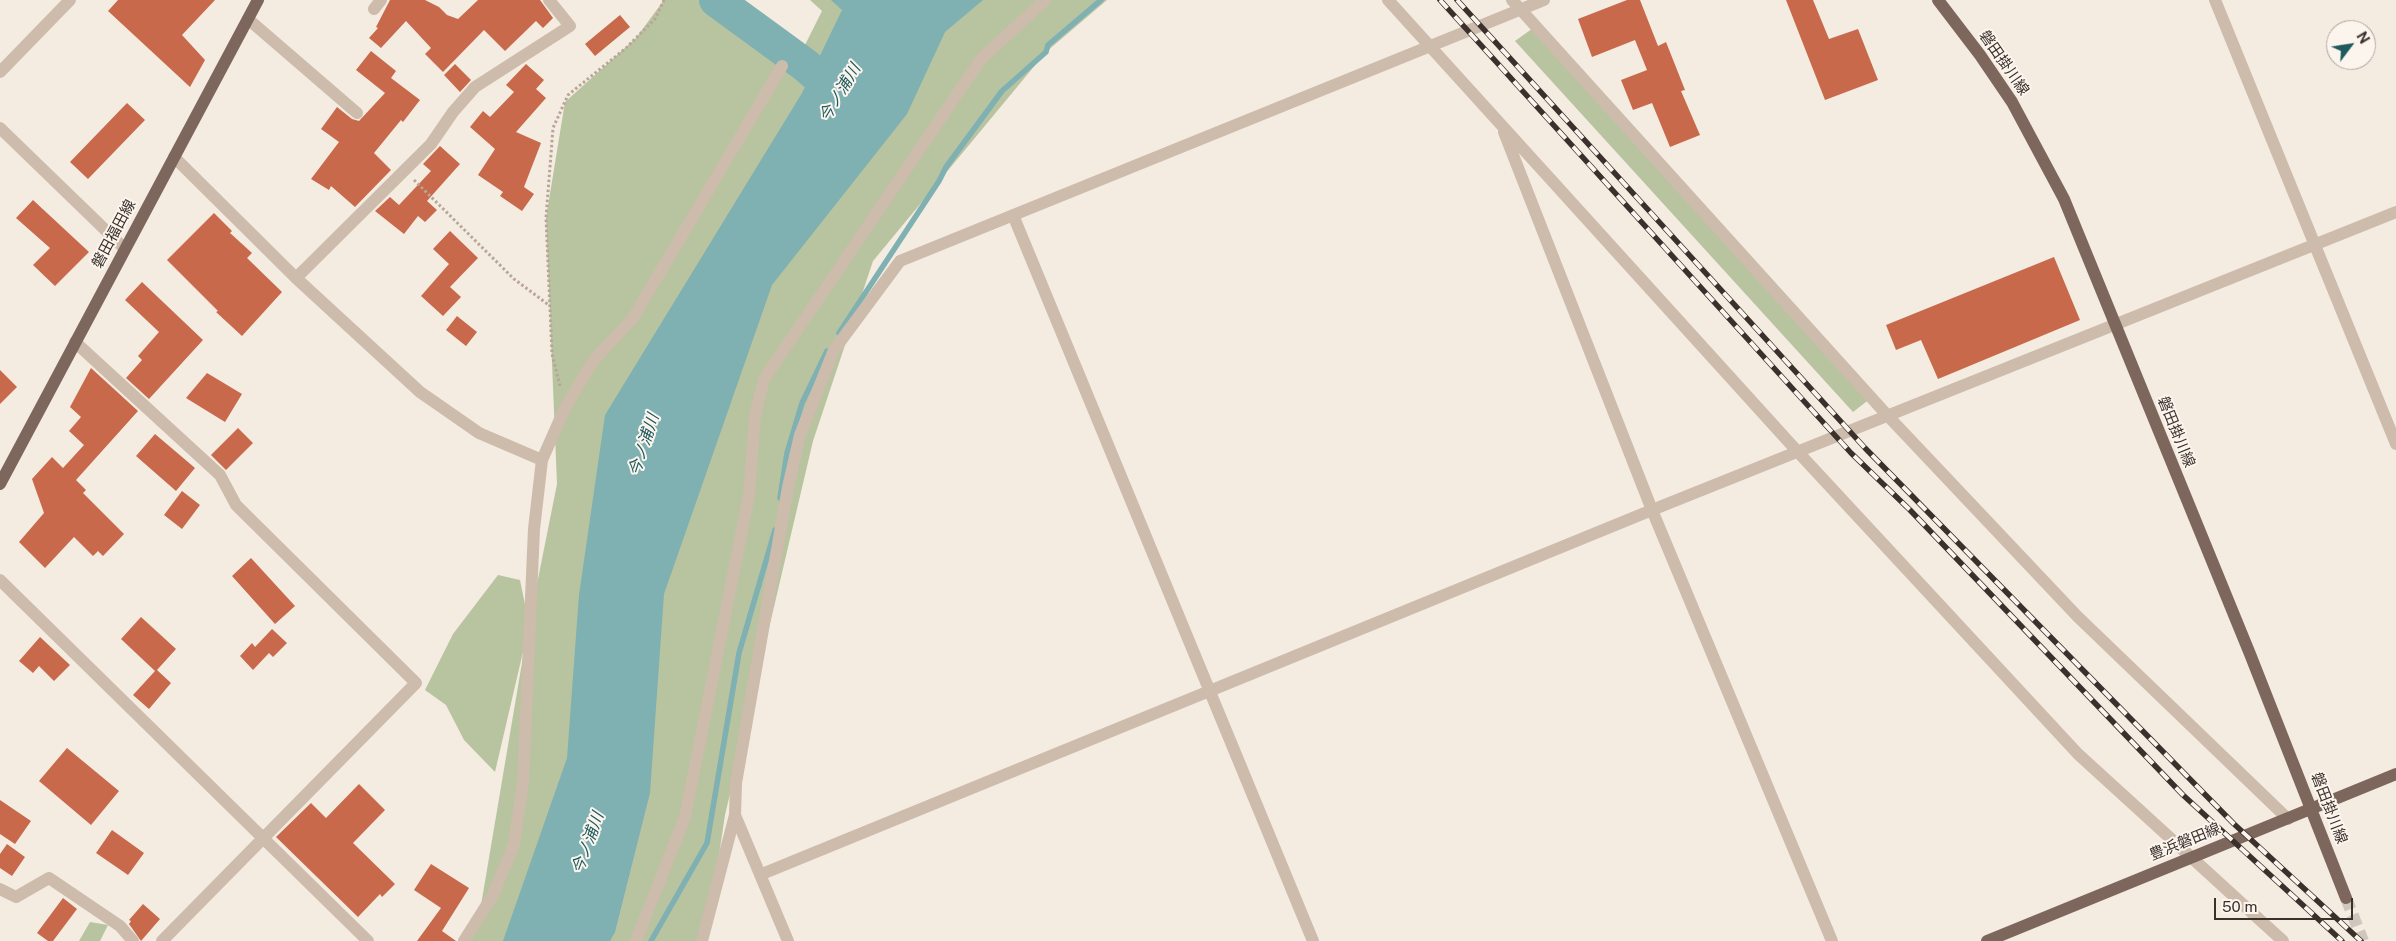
<!DOCTYPE html>
<meta charset="utf-8">
<style>
body{margin:0}
#map{position:relative;width:2396px;height:941px;overflow:hidden;background:#f4ebe1;font-family:"Public Sans",sans-serif}
canvas{display:block}
.north{position:absolute;left:2326px;top:20px;width:50px;height:50px;box-sizing:border-box;background:#fbf5ee;border:1px solid #aea6a0;border-radius:50%;rotate:59deg;font-size:14px;font-weight:700;line-height:20px;text-align:center;color:#3b302b}
.north::after{content:'';display:block;margin:auto;width:18px;height:22px;background:#1f5a5e;clip-path:polygon(50% 0,100% 100%,50% 72%,0 100%)}
.scale{position:absolute;left:2214px;top:898px;width:139px;height:22px;box-sizing:border-box;border:2px solid #3b302b;border-top:0;padding-left:6px;font-size:15px;line-height:18px;white-space:nowrap;color:#3b302b;-webkit-text-stroke:4px #fbf5ee;paint-order:stroke}
</style>
<div id="map">
<canvas width="2396" height="941"></canvas>
<div class="north">N</div>
<div class="scale">50 m</div>
</div>
<script>
const ctx = document.querySelector('canvas').getContext('2d');
ctx.lineJoin = 'round';
function paint(path, color) {
  ctx.fillStyle = color;
  ctx.fill(path, 'evenodd');
}
function trace(path, color, width, dash) {
  ctx.strokeStyle = color;
  ctx.lineWidth = width;
  ctx.lineCap = dash ? 'butt' : 'round';
  ctx.setLineDash(dash || []);
  ctx.stroke(path);
}
function label(font, color, halo, rows, align = 'center') {
  ctx.font = font + ' "Public Sans","Noto Sans JP",sans-serif';
  ctx.lineWidth = 4;
  ctx.setLineDash([]);
  ctx.textBaseline = 'middle';
  ctx.strokeStyle = halo;
  ctx.fillStyle = color;
  for (const [text, x, y, turn = 0] of rows) {
    ctx.save();
    ctx.translate(x, y);
    ctx.rotate((+turn || 0) * Math.PI / 180);
    ctx.textAlign = isNaN(turn) ? turn : align;
    if (halo) ctx.strokeText(text, 0, 0);
    ctx.fillText(text, 0, 0);
    ctx.restore();
  }
}
paint(new Path2D(`
 M664,0H738L804,47L822,11L810,0H1107L1046,52L873,261L813,441L725,815L711,908L697,941H465L479,917L526,639L495,772L464,740L446,705L425,690L453,634L498,575L520,580L529,624L557,484L546,218L565,102L636,38Z
 M1536,26L1871,398L1853,412L1515,41Z
 M90,922L108,925L100,941H79Z`), '#b8c4a0');
paint(new Path2D(`
 M831,0H983L945,32L907,114L772,285L664,594L650,793L615,932L610,941H503L567,758L579,595L605,415L802,93L842,10Z`), '#7fb0b2');
trace(new Path2D(`
 M839,333L939,181L946,167L1002,91L1046,52L1048,45L1101,0
 M780,498L787,453L802,403L827,351
 M651,941L707,843L739,653L775,530`), '#7fb0b2', 5.5);
trace(new Path2D(`
 M716,0L805,65L840,95`), '#7fb0b2', 34);
paint(new Path2D(`
 M118,0H215L182,35L205,60L190,87L108,11Z
 M390,0H425L439,7L447,15L458,19L478,0H540L553,18L543,28L536,21L505,51L484,30L443,72L425,54L431,48L406,21L381,48L369,38L378,28L376,27Z
 M1627,0H1640L1658,46L1666,42L1685,90L1681,91L1700,135L1670,147L1652,103L1633,110L1621,80L1647,70L1635,40L1592,57L1578,19Z
 M1786,0H1813L1829,39L1858,29L1878,80L1825,100Z
 M620,15L630,27L595,56L585,44Z
 M371,51L396,71L391,78L420,100L403,122L401,120L374,153L391,170L355,207L331,186L329,190L311,179L339,142L321,129L337,107L352,119L359,121L385,93L356,70Z
 M455,64L471,80L460,92L444,75Z
 M526,64L544,80L536,89L546,98L516,132L541,143L524,187L534,194L522,211L500,196L503,192L478,175L495,149L470,127L483,111L490,117L514,92L506,85Z
 M127,103L145,120L88,179L70,162Z
 M440,146L460,164L427,201L437,210L425,222L418,216L404,234L375,211L390,197L399,205L431,171L423,164Z
 M33,200L89,252L55,286L33,265L50,248L16,218Z
 M214,213L232,231L230,233L252,253L247,258L282,292L242,336L216,312L218,311L167,260Z
 M450,231L478,258L450,287L461,297L443,316L421,296L449,264L433,249Z
 M2054,257L2080,320L1938,379L1921,340L1896,350L1886,325Z
 M142,282L203,340L149,399L126,378L142,360L138,356L159,332L125,300Z
 M457,316L477,332L466,346L446,330Z
 M91,368L138,411L76,480L86,490L83,493L124,534L103,556L98,551L93,556L74,537L45,568L19,542L44,513L32,479L52,457L63,468L84,445L69,431L81,417L70,407Z
 M0,370L17,387L0,404Z
 M207,373L242,394L225,422L186,398Z
 M238,428L253,443L226,470L211,455Z
 M155,434L195,468L176,491L136,456Z
 M182,491L200,505L182,529L164,515Z
 M251,558L295,606L275,624L232,576Z
 M141,617L176,649L157,670L171,683L149,709L133,695L155,671L121,639Z
 M272,629L287,643L273,657L269,653L253,670L240,656L252,643L255,647Z
 M40,637L70,665L54,681L39,666L33,673L19,661Z
 M67,748L119,791L91,825L39,781Z
 M359,784L385,810L353,843L395,884L382,897L380,894L358,917L276,837L311,803L326,818Z
 M0,800L31,821L15,844L0,834Z
 M112,830L144,853L128,875L96,853Z
 M7,844L25,857L12,876L0,868V854Z
 M431,864L469,888L442,931L456,941H417L441,908L414,890Z
 M63,898L77,909L53,941H48L37,933Z
 M143,904L160,919L141,941L129,924L131,921L129,920Z`), '#c8694b');
trace(new Path2D(`
 M2346,898L2363,941`), '#cfc6bd', 12, [12, 6]);
trace(new Path2D(`
 M414,180L514,279L550,306
 M560,386L552,354L546,218L553,128L568,95L626,48L655,19L664,0`), '#b9a596', 3, [2.5, 2.5]);
trace(new Path2D(`
 M1388,0L1797,451L2078,754L2283,941
 M1512,0L1887,415L2077,616L2288,819
 M2215,0L2396,444
 M374,9L381,0
 M248,19L357,113
 M0,72L70,0
 M0,128L125,249
 M1504,132L1652,510L1832,941
 M174,157L296,278L420,392L479,433L542,460
 M1013,215L1313,941
 M296,278L431,144L453,112L475,87L570,26L549,0
 M75,342L220,475L236,505L416,683L162,941
 M0,580L368,941
 M762,874L1652,510L2396,212
 M0,889L16,897L49,878L120,926L133,941
 M464,941L493,895L514,844L523,782L534,529L542,460L565,408L593,361L633,318L782,66
 M636,941L685,817L749,495L755,415L764,379L981,59L1045,0
 M702,941L735,815
 M788,941L735,815L736,783L788,487L800,435L834,350L900,261L1544,0`), '#cdbbac', 12);
trace(new Path2D(`
 M1938,0L1980,55L2012,102L2064,199L2250,654L2346,898
 M0,484L258,0
 M1987,941L2396,774`), '#7d675c', 12);
const rail = new Path2D(`
 M1440,0L1851,453L1910,510L2183,795L2342,941
 M1457,0L1865,448L2234,824L2361,941`);
trace(rail, '#3b302b', 5.5);
trace(rail, '#fbf5ee', 4, [11]);
label('15px', '#3b302b', '#fbf5ee', [
 ["磐田掛川線",2004,63,55],
 ["磐田福田線",114,234,-62],
 ["磐田掛川線",2176,432,68],
 ["磐田掛川線",2329,808,69],
 ["豊浜磐田線",2185,842,-22]
]);
label('italic 16px', '#1f5a5e', '#fbf5ee', [
 ["今ノ浦川",840,93,-59],
 ["今ノ浦川",644,445,-72],
 ["今ノ浦川",588,843,-70]
]);
</script>
